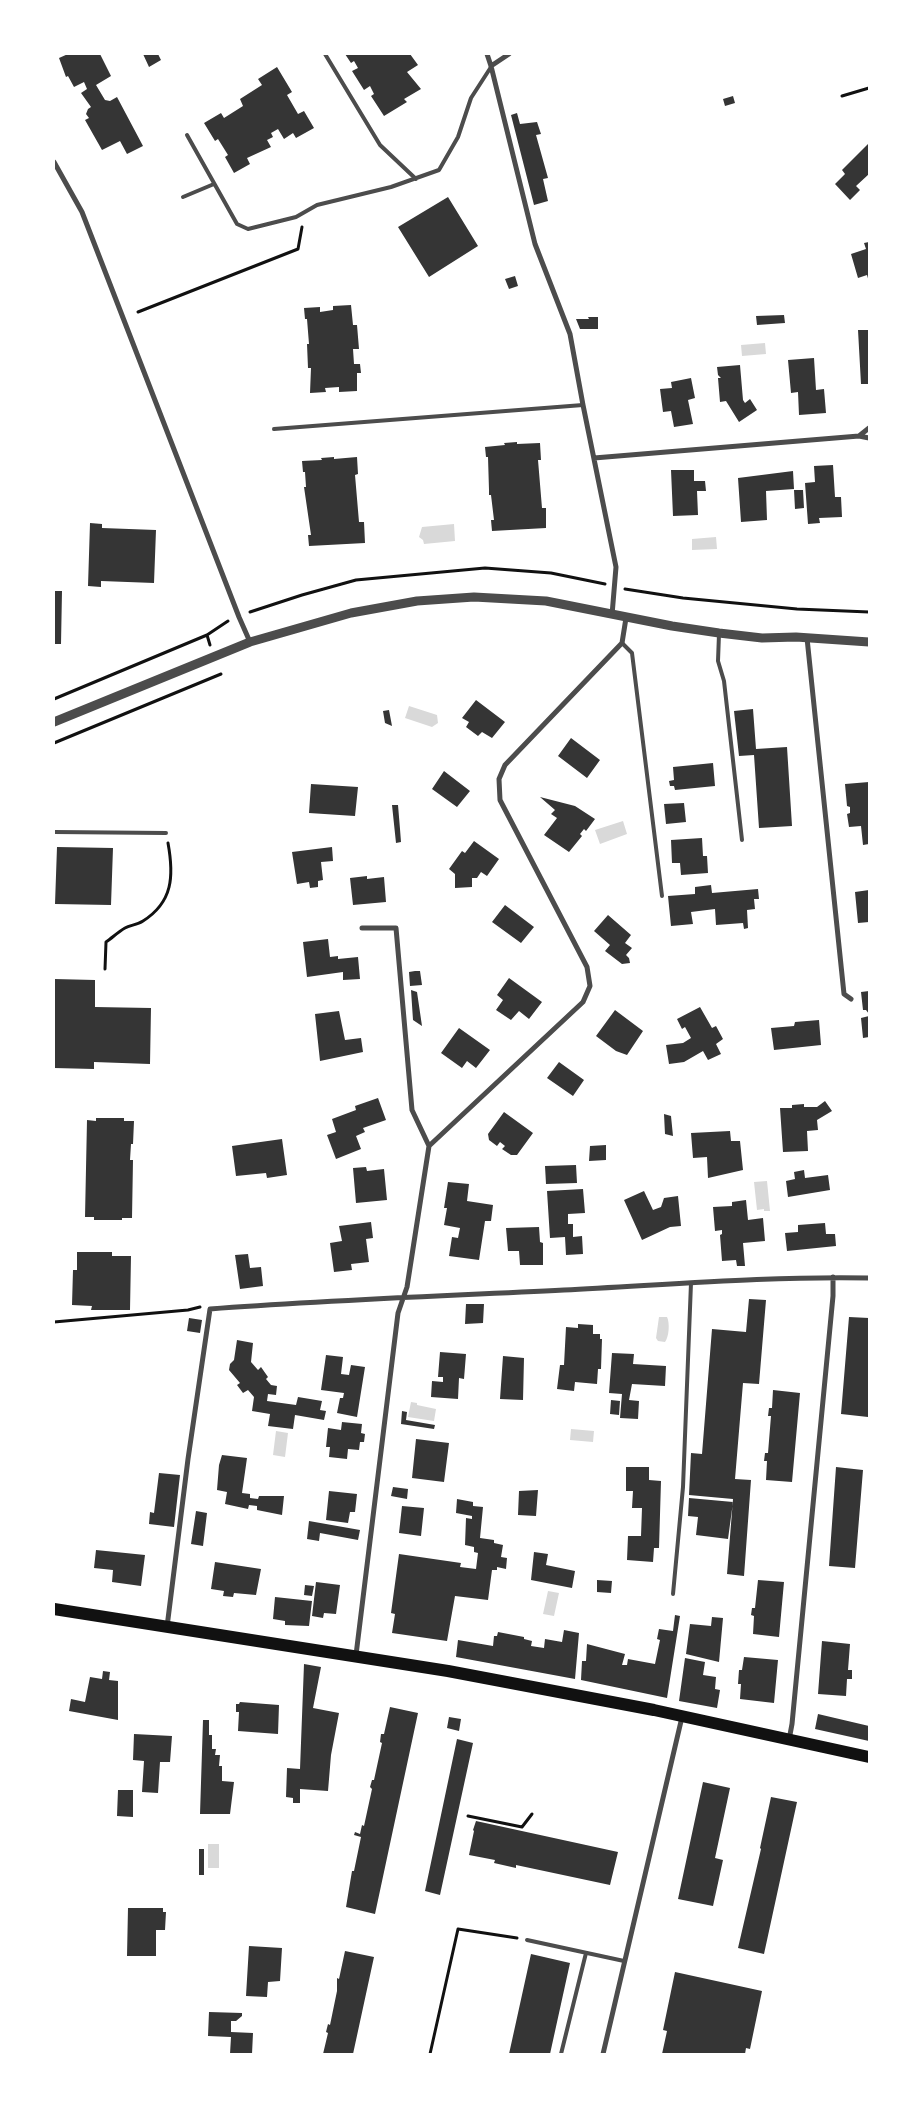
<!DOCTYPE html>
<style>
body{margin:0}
#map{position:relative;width:923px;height:2108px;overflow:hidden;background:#fff;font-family:"Open Sans",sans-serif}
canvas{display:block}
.frame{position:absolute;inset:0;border:55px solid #fff;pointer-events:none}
</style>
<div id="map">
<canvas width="923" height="2108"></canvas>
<div class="frame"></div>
</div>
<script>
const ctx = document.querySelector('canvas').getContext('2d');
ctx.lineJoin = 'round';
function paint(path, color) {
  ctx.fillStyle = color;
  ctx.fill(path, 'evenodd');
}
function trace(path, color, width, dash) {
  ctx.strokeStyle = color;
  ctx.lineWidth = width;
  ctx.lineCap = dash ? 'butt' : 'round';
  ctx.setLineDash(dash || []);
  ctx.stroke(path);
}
paint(new Path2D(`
 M765,343L766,354L742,356L741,345Z
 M454,524L455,541L424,544L423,540L419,537L422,527Z
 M716,537L717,549L692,550V539Z
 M409,706L437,715L438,723L432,727L405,718Z
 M623,821L627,834L600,844L595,830Z
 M767,1181L770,1211H764V1209L757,1210L754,1182Z
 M659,1317H667C670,1323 669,1337 665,1342L658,1341L656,1338Z
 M411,1402L417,1403V1405L436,1409L434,1421L408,1417Z
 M571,1429L594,1431L593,1442L570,1440Z
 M276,1431L288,1433L285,1457L273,1455Z
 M548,1591L559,1593L554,1616L543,1614Z
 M208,1844H219V1868H208Z`), '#d9d9d9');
paint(new Path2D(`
 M68,54H100L111,76L96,85L105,100L110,101L117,97L143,146L127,154L120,141L102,150L85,120L89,118L86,114L88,109L91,107L81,93L87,89L84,82L74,87L68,76L66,77L59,58Z
 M143,54H158L161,60L149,67Z
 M345,54H410L418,65L407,72L421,89L404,99L407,102L384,116L371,96L374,94L370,86L364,90L352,71L358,68L354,61L351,63Z
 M277,67L292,92L287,95L298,114L304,111L314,128L296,138L293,133L284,139L278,129L271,133L273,137L267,140L271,147L247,158L250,164L234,173L225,157L228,155L218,139L215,141L204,123L221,113L224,118L243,106L240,99L262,85L258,79Z
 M733,96L735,103L725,106L723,99Z
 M517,113L520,124L537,122L541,134L536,135L548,178L543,179L548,201L534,205L511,115Z
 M869,143V174L856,186L860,190L850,200L835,184L845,174L842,170Z
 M448,197L478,246L429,277L398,227Z
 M869,242V282L867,275L858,278L851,254L866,249L864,243Z
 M515,276L518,286L509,289L505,279Z
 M351,305L353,325H357L359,349H353L354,364H360L361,373H357V391L339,392V387L325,388L326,392L310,393L311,368H308L307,344H309L307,319H305L304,308L320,307V312L333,310V306Z
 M784,315L785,323L757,325L756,316Z
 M588,317H598V329H580L576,319H589Z
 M858,330H869V384H861Z
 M814,358L816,390L824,389L826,413L799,415L798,392L791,393L788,360Z
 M740,365L743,400L745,403L750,399L757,410L739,422L726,401L720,402L718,378H721L718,375L717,367Z
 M691,378L695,398L688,400L693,424L674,427L671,411L663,412L660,389L672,388L671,382Z
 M517,442V444L540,443L541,460H538L542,508H546V528L492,531L491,520H494L491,495H489V490L488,457H486L485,447L505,445L504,443Z
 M334,457V459L357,457L358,474L355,475L359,522H364L365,543L309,546L308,535H311L304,487H306L305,472H303L302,461L322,460L321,458Z
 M833,465L835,497H841L842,517L819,518L820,523L808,524L805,483L815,482L814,466Z
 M671,470H694V481H705L706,491H697L698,515L673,516Z
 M793,471L794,489L766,491L767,520L741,522L738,478Z
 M794,490H803L804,508L795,509Z
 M90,523L102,524V528L156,530L154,583L101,581V587L88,586Z
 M54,591H62L61,644H54Z
 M476,700L505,722L492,738L482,732L478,736L466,727L469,722L462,718Z
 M753,709L756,749L787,747L792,826L759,828L754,755L739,756L734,711Z
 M389,710L392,726L385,723L383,711Z
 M571,738L600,760L587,778L558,756Z
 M713,763L715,786L675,790L674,786H670L669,781L674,780L673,767Z
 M444,771L470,791L457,807L432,789Z
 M869,782V844L863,845L861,826L849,827L847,814L850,813V807L847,806L845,784Z
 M311,784L358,787L355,816L309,813Z
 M540,797L575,806L595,819L586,831L584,829L580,834L582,836L569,852L544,835L557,818L551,814L555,810Z
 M684,803L686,822L666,824L664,804Z
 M392,805H398L400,829L401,842L396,843Z
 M702,838L703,856H707L708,873L681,875L680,863H672L671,840Z
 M474,841L499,859L487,876L481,872L477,878H472V887L455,888V874L449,869L462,851L465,853Z
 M57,847L113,848L111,905L55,904Z
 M332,847L333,861L321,862L323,880L318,881V887L310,888L309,882L297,884L292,852Z
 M367,876V879L384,877L386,902L353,905L350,878Z
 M711,885L712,893L758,889L759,899H754L755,909L747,910L748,928L744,929L743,923L716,925L715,909L691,912L693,924L671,926L668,896L695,894V887Z
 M869,890V922L858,923L855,892Z
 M505,905L534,927L521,943L492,922Z
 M608,915L631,935L625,943L632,948L626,955L629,958L630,963L622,964L605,951L610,945L594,931Z
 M328,939L330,957L338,956V959L358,957L360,979L343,980V972L307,977L303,942Z
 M415,971H420L422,985L410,986L409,972Z
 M509,978L542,1002L529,1019L519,1011L511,1020L496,1010L503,1000L497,995Z
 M54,979L95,980V1007L151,1008L150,1064L94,1062V1069L54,1068Z
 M411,990L417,992L422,1026L413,1020Z
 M869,991V1014L866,1010H863L861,992Z
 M700,1007L712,1028L716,1026L723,1039L716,1044L721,1054L708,1060L703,1051L684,1062L669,1064L666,1045L683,1043L691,1038L685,1027L682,1029L677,1019Z
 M615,1010L643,1031L627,1055L616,1051L596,1036Z
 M339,1011L345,1040L361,1038L363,1052L320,1061L315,1014Z
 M869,1016V1037L863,1038L861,1018Z
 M819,1020L821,1045L774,1050L771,1028L794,1026L795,1022Z
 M459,1028L490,1050L476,1068L467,1061L462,1068L441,1053Z
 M559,1062L584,1080L573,1096L547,1078Z
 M378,1098L386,1120L363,1128L365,1132L356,1136L361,1149L336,1159L327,1135L336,1132L332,1119L356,1110L355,1106Z
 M825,1101L832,1111L817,1120L818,1130L807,1131L808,1151L783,1152L780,1108H792V1105L804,1104V1107H817Z
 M504,1112L533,1133L517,1155H511L502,1149L505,1146L500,1142L497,1146L489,1140L488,1134Z
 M664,1114L671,1116L673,1136L665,1134Z
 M96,1118H124V1121H134L133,1144H131L130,1160H133L132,1218H122V1220H94V1217H85L87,1120L96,1121Z
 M730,1131L731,1141H740L743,1170L708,1178L707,1157L693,1158L691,1133Z
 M282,1139L287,1175L267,1178L266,1173L236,1176L232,1146Z
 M606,1145V1160L589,1161L590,1146Z
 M576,1165L577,1183L546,1184L545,1166Z
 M366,1167L367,1171L384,1169L387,1200L356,1203L353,1168Z
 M804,1170L805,1178L828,1175L830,1190L788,1197L786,1181L795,1179L794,1172Z
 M448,1182L469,1184L467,1201L493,1205L491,1221H485L479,1260L449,1256L452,1237L458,1238L460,1228L444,1225L447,1208H444Z
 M583,1189L585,1213L568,1214V1224H573V1237L582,1236L583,1254L566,1255L565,1237L550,1238L547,1191Z
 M644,1191L653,1210L661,1207L664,1198L678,1196L681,1226L670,1227L642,1240L624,1200Z
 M746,1200L748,1220L763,1218L765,1241L743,1243L745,1266H737L736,1260L722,1261L720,1235L722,1234V1230L715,1231L713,1207L732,1206V1202Z
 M371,1222L373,1238L366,1239L369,1262L351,1264L352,1270L334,1272L330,1243L342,1241L339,1226Z
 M825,1223L826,1234H835L836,1246L787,1251L785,1233L798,1232V1225Z
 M539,1227L540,1242L543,1243V1265H520L519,1251H508L506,1228Z
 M77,1252H112V1256H131L130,1310H91L92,1306L72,1305L73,1270H77Z
 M248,1254L250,1268L261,1267L263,1286L240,1289L235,1255Z
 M749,1299L766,1300L759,1384L743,1383L735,1479L751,1480L744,1576L727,1574L733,1499L689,1495L691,1453L702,1454L712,1329L746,1332Z
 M466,1304H484L483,1323L465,1324Z
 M849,1317L869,1318L868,1417L841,1414Z
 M189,1318L202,1320L200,1333L187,1331Z
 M578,1324L593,1325V1334H600V1339H602L601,1369H598L597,1384L575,1382L574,1391L557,1389L560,1365H564L566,1327L578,1328Z
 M237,1340L253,1343L251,1362L258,1370L261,1367L268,1377L266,1379L271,1385L277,1386L276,1395L268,1394L267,1401L296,1405L298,1397L322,1401L320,1410L326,1411L324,1420L295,1415L293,1429L268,1426L270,1414L252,1411L254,1397L248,1390L243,1393L237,1385L240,1383L229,1370L230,1364L234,1360Z
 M440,1352L466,1354L464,1379L459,1378L458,1399L431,1397L432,1381L443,1382V1377H438Z
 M612,1353L634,1354L633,1364L666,1366L665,1386L632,1384L629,1400L639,1401L638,1419L620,1418L622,1394L609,1393Z
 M326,1355L343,1357L341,1374L349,1375L351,1365L365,1367L357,1417L337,1413L340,1398H343L344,1393L321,1390Z
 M503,1356L524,1358L523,1400L500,1399Z
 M773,1390L800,1393L792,1482L766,1480L767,1461H764L765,1453H768L771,1416H768L769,1408H772Z
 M611,1400L620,1401L619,1415L610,1414Z
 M402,1411L407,1412L406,1420L435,1425L434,1429L401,1424Z
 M342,1422L362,1424L361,1433L365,1434L364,1442H360L359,1450L348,1449L347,1459L329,1457L330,1447H326L328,1428L341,1430Z
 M416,1439L449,1443L444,1482L412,1478Z
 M222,1455L247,1458L242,1493L250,1494V1498L258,1499L259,1496H284L282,1515L257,1510V1506L249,1505L248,1509L225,1504L227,1492L217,1490L219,1465Z
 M626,1467H649V1480L661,1481L659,1548H654L653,1562L627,1560L628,1536H641L642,1508H632L633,1491H626Z
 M836,1467L863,1470L855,1568L829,1566Z
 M159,1473L180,1475L174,1527L149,1524L150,1512L154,1513Z
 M393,1487L408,1489L407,1499L391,1496Z
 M538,1490L536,1516L518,1515L519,1491Z
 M329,1491L357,1494L355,1512H350L348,1523L326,1520Z
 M689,1498L733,1502L728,1539L696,1535L698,1517L688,1516Z
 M457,1499L473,1502V1506L483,1507L480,1538L494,1540V1543L503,1545L501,1557L507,1558L506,1569L497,1567V1570H492L488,1600L455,1596L447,1641L392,1633L395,1614L391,1613L399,1554L461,1563L460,1567L476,1569L478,1553L474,1552V1547L465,1545L466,1518L472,1519V1516L456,1513Z
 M402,1506L424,1508L421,1536L399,1533Z
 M196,1511L207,1513L203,1546L191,1544Z
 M309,1521L360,1530L358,1540L320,1533L319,1541L307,1539Z
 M96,1550L145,1555L141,1586L112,1582L113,1570L94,1568Z
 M534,1552L548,1554L546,1565L575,1571L572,1588L531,1580Z
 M215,1562L261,1569L256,1595L234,1593L233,1597L223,1596L224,1591L211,1589Z
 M597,1580L612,1581L611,1593L597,1592Z
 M758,1580L784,1582L779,1637L753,1634L754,1616L751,1615L752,1608H755Z
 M316,1582L340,1585L336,1614L324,1613L323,1618L312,1616Z
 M305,1585L314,1586L312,1596L304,1595Z
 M275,1597L312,1601L309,1626L285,1625V1621L273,1619Z
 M675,1615L680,1616L667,1698L581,1680L582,1661H586L587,1644L625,1654L622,1665H627L628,1659L655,1664L660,1640L657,1639L659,1629L673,1631Z
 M712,1617L723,1618L719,1662L686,1654L690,1624L711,1626Z
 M564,1630L579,1633L575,1679L456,1657L458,1640L493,1646L494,1636H497L498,1632L524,1637V1639L532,1641L531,1646L544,1648L545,1639L562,1642Z
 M822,1641L850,1644L848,1670H852V1679H847L846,1696L818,1694Z
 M744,1657L778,1660L774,1703L740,1699L741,1684H738L739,1670H742Z
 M685,1658L705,1662L703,1675L716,1677L715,1689L720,1690L717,1708L679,1701Z
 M304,1664L321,1667L313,1708L339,1713L331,1755L328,1791L300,1789V1803H293V1798L286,1797L287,1768L300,1769Z
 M103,1671L110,1672L109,1680L118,1681V1720L69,1711L71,1699L85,1702L90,1677L102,1679Z
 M240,1702L279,1705L278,1734L238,1731L239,1712H236V1704H239Z
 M390,1707L418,1713L375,1914L346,1907L352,1871H354L361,1837L354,1835L355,1832L360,1834L362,1825L364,1826L372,1789L370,1787L372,1780H374L382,1743L380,1742L381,1734H384Z
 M818,1714L869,1726V1741L815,1729Z
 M449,1717L461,1719L459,1731L447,1728Z
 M203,1720H209V1735H212V1749H216L215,1755H220L219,1766H222V1781L234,1782L230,1814H200Z
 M134,1734L172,1736L170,1762H160L158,1793L142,1792L144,1761L133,1760Z
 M457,1739L473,1743L440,1895L425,1891Z
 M703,1782L730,1788L715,1858L723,1860L713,1906L678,1899Z
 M118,1790H133V1817L117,1816Z
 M771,1797L797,1802L764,1954L738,1948L761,1849L760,1848Z
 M476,1821L618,1852L610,1885L516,1865V1868L494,1863L495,1860L469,1855L474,1831L473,1830Z
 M199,1849H204V1875H199Z
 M128,1908H163V1912H166L165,1930H156V1956H127Z
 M249,1946L282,1948L280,1981L268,1982L267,1997L246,1996Z
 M345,1951L374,1957L353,2054H323L328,2033L326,2032L328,2024L330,2025L337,1991V1978L339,1979Z
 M531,1954L570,1963L550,2054H509Z
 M675,1972L762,1991L750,2049L746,2048L745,2054H662L667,2031L663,2030Z
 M209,2012L242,2013V2016L236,2021H231V2032L253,2033L252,2054H230L231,2037L208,2036Z`), '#353535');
trace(new Path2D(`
 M842,96L869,88
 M138,312L298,249L302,227
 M625,589L683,598L797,609L869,612
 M250,612L302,595L356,580L485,568L551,573L605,584
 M210,645L207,635L228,621
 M54,699L207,635
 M54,743L221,674
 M105,969L106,942C112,938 118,932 125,928C130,925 137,925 143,921C173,902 174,876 168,843
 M54,1322L188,1310L200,1307
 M468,1816L522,1827L532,1814
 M430,2054L458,1929L517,1938`), '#111', 3);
trace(new Path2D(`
 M325,54L380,145L416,179
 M187,135L237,224L248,229L296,217L317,205L391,187L439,170L458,137L471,98L491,67
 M183,197L214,184
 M274,429L583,405
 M719,634L718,661L724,681L742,840
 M622,643L632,653L662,896
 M54,832L166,833
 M673,1594L683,1487L691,1283
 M527,1940L624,1961
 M561,2054L586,1953`), '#4c4c4c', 4);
trace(new Path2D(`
 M487,54L491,66L535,244L570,334L583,405L616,567L612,615
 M491,66L509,54
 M54,162L82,212L239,617L250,642
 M859,436L869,428
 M594,458L859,436L869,438
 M807,638L844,994L851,999
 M362,928H396L412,1110L429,1146
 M167,1627L188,1459L210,1309C328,1300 446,1296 564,1290C665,1285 768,1276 869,1278
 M356,1655L398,1313L407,1287L429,1146L583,1002L590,986L587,967L500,800L499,779L505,765L622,643L626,618
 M789,1740L792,1724L833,1296V1277
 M603,2054L682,1717`), '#4c4c4c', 5);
trace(new Path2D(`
 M54,722L250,642L351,613L417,601L474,597L546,601L672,626L719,633L762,638L796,637L869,642`), '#4c4c4c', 9);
trace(new Path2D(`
 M54,1609L448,1671L654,1710L869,1757`), '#111', 12);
</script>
